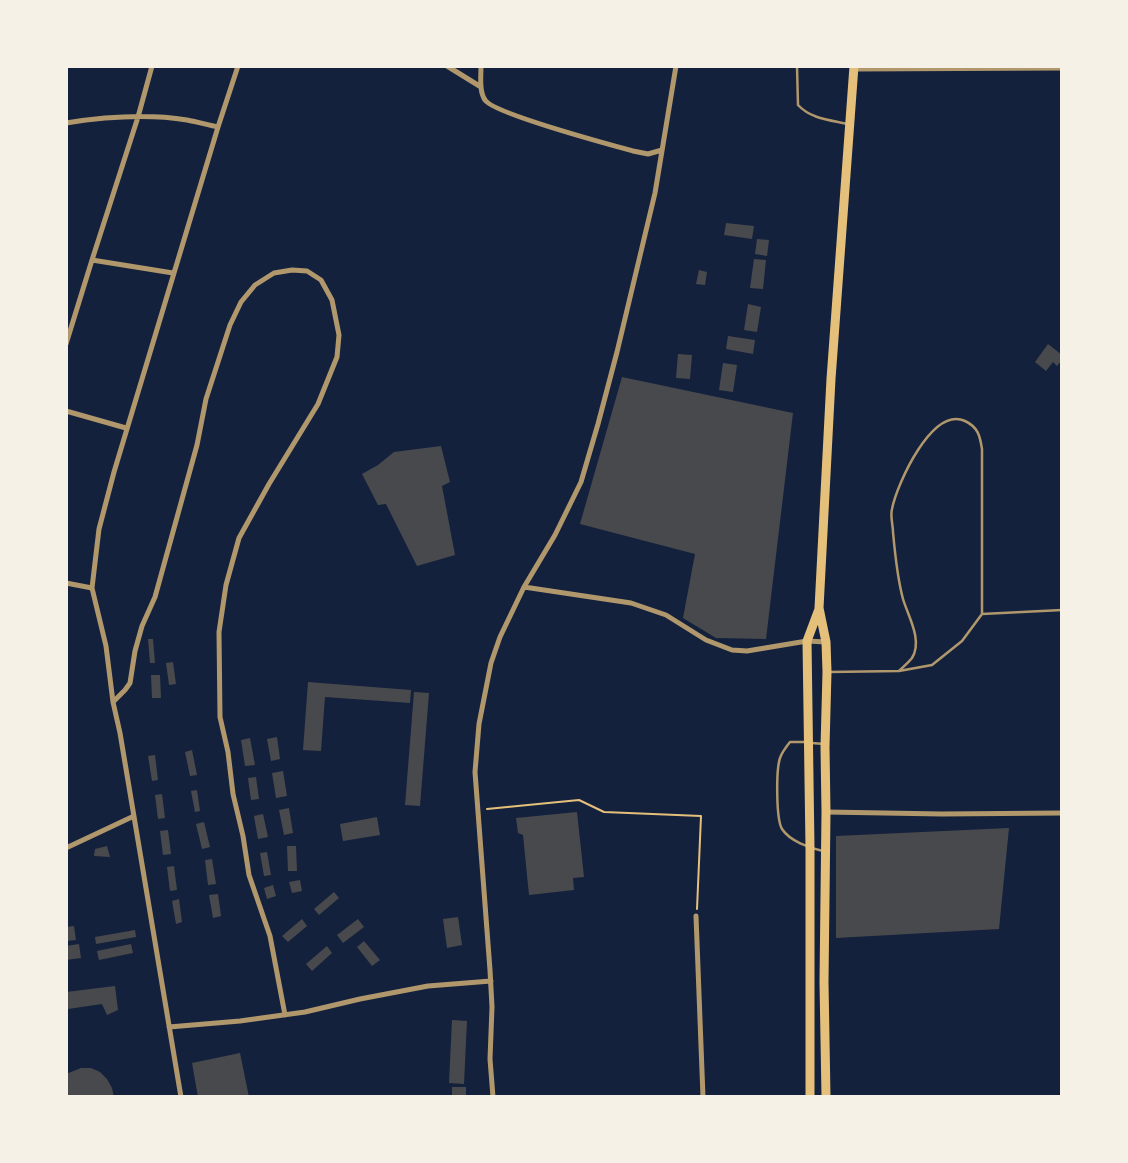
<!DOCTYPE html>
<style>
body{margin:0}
#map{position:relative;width:1128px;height:1163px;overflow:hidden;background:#14213d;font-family:Arial,sans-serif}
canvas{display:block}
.frame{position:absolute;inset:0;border:68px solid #f6f1e7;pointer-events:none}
</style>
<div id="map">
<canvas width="1128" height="1163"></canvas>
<div class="frame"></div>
</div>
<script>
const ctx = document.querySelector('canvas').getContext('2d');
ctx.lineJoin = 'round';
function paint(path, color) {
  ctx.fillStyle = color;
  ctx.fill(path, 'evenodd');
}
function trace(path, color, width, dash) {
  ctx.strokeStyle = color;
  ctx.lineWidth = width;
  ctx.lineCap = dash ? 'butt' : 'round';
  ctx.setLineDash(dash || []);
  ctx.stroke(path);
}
paint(new Path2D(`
 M726,223L754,226L752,239L724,235Z
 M757,239L769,240L767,256L755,254Z
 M754,259L766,260L763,289L750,288Z
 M699,270L707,272L705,285L696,284Z
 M748,304L761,307L757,332L744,330Z
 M728,336L755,340L753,354L726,349Z
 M1048,344L1062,355V360L1057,366L1053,362L1046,371L1035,362Z
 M678,354L692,355L690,379L676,378Z
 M723,363L737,365L733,392L719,390Z
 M622,377L793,413L766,639L716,638L683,618L695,554L580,524Z
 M441,446L450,482L442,486L455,555L417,566L386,504L378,505L362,474L378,465L394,452Z
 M148,639H153L155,663H150Z
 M173,662L176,684L169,685L166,663Z
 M151,675H160L161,698H152Z
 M308,682L411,690L410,703L325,697L321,751L303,750Z
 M414,692L429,693L420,806L405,805Z
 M277,737L280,759L271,761L267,739Z
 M250,738L255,765L245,766L241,740Z
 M192,750L197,775L190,776L185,752Z
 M155,755L158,780L152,781L148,756Z
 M283,771L287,796L276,798L272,773Z
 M256,777L259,799L251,800L248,778Z
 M197,790L200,811L195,812L191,791Z
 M162,794L165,818L158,819L155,795Z
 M289,808L293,833L284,835L279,810Z
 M577,812L584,877L573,878L574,890L529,895L523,835L518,833L516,818Z
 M263,814L268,837L258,839L254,816Z
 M377,817L380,835L343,841L340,824Z
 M204,822L210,847L202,849L196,824Z
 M1009,828L999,929L836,938V836Z
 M168,830L171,854L163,855L160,831Z
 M107,846L110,857L94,856L95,849Z
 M287,846H296L297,871H288Z
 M267,852L271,875L264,876L260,853Z
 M212,859L216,884L208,885L205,860Z
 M174,866L177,890L170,891L167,867Z
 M300,880L302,891L292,893L289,882Z
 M273,885L276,896L267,899L264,888Z
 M334,892L339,898L319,915L314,909Z
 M218,894L221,916L213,918L209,895Z
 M179,899L182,922L176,924L172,901Z
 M458,917L462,945L447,948L443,919Z
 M302,919L307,926L288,942L282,936Z
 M358,919L364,927L343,943L337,935Z
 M74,926L76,940L66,941V927Z
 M135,930L136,937L96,944L95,937Z
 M364,941L380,960L372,966L357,947Z
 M79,944L81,958L66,960V946Z
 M131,944L133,953L99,960L97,951Z
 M327,946L332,953L312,971L306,964Z
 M115,986L118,1010L107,1015L102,1004L68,1009L66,1014V992Z
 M452,1020L467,1021L464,1084L449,1083Z
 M240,1053L249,1097H198L192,1063Z
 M81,1068H91L100,1072L107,1079L112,1088L114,1097H66V1074Z
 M452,1087H466V1097H452Z`), '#48494c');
trace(new Path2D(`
 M487,809L579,800L604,812L701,816L697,909`), '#e5c07b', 2);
trace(new Path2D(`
 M797,66L798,105C811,119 830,120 848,124
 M899,671C903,667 909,662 912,658C923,640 908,616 903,599C897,577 895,554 893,532C893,525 890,516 892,509C897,484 932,406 965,421C978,427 980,436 982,449V614
 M829,672L899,671L932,665L962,641L982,614L1062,610
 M806,742H790C786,747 782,752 780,758C776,770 776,819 782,829C790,841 809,848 823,851
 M812,743L824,744`), '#b1986c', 2.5);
trace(new Path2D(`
 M447,66L481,87
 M481,66C481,77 479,91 485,100C493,113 611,145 633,151L648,154L662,150
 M854,69L1062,68
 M66,123C104,117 149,114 187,120C198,122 208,125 218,127
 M92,260L138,117L152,66
 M66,344L92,260L173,273
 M66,411L126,428
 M66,583L92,588
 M524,587L631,603L666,615L706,640L732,650L747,651L807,641L826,642
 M113,702L125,690L130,683L135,651L142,626L155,597L197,445L206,399L230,325L241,302L255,285L274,273L292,270L307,271L321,280L332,300L339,335L337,357L318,404L269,484L239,538L226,585L219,632L220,717L228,752L233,794L243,836L249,875L270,936L285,1015
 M826,812L942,814L1062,813
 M66,848L134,816
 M696,916L703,1097
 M169,1027L240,1021L305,1012L360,999L428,986L491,981
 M181,1097L120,733L113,702L106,646L92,588L99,529L114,472L218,127L238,66
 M493,1097L490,1059L492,1007L490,970L475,772L479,724L491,663L500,637L524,587L555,535L581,482L598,424L617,352L655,193L676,66`), '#b1986c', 5);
trace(new Path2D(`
 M810,1097V848L807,641L819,609
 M826,1097L824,982L826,812L825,747L827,672L826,642L819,608L831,379L854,66`), '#e5c07b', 9);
</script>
